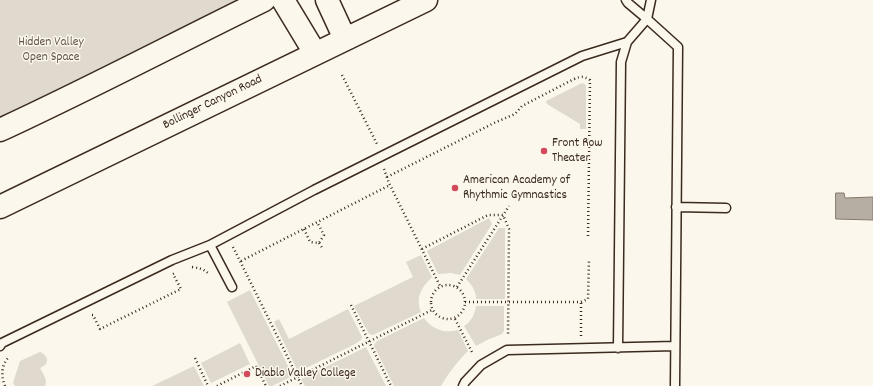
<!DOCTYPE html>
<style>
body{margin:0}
canvas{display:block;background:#fbf7ec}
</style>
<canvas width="873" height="386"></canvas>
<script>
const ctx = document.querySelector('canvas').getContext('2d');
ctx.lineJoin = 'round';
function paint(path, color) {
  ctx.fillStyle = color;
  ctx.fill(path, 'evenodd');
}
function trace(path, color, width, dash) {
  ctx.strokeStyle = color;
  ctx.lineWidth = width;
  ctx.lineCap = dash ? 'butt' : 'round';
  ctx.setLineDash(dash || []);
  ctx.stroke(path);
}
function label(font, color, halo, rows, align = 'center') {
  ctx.font = font + ' Dekko,sans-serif';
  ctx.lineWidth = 3;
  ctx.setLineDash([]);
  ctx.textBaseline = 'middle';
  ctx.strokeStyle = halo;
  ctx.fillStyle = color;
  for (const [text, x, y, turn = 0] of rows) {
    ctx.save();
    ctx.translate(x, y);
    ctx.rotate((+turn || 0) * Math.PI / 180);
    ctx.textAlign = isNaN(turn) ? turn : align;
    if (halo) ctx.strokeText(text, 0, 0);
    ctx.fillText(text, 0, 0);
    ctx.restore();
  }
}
paint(new Path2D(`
 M0,0H264L0,130Z
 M582,83L586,85V129H580V124L547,104L546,101Z
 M489,218L492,224L460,275L451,273L438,274L427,251Z
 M499,228H505V299H476C476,291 472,285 466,279Z
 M421,255L432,277C422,287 415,297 421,312L373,335L369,334L354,306L413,277L406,262Z
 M250,290L293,376L272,386H269L227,302Z
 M476,306H504V331L502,334L487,340L476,346L464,326C471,322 475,314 476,306Z
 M348,309L362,337L361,340L355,344L298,372L274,322L279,319L289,339Z
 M424,318C432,329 444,334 458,330L468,351C457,362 449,372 441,386H394L374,346V345L377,341Z
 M240,343L250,364L211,383L201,363Z
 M366,347L386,386H305L301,379Z
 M40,352C49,356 50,364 40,368C43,374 48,380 45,386H15L13,383L20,361Z
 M194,366L204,386H152Z`), '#dfd9ce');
const water = new Path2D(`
 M836,193H844L845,198L873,197V220L836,219Z`);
paint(water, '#b6aea2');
trace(water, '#85796d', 1);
const lane = new Path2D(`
 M626,0L628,3L647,19L651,0
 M676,207L726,208
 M210,245L232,287
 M0,346L2,343L172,260L210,245L314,190L582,56L627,42
 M618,348L621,62L627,42L647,19L678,47L675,386
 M463,386L465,382L481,365L507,350L675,346`);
const secondary = new Path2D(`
 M283,0L315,53
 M327,0L345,39
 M0,130C89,89 176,43 264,0
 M0,207L426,0`);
trace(lane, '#3b2a1e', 11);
trace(secondary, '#3b2a1e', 25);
trace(new Path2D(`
 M342,75L377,144
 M384,169L389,183L440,286
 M387,177L494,123L515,114L522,106L574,79C582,76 583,76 590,80L588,238
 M304,229L310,242L319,243L324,235L317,222
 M319,243L323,249
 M233,247L302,386
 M422,249L488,215H503L509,229L508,336
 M241,261L390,185
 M192,267C199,268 204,269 209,274
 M431 302a17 17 0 1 1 34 0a17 17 0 1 1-34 0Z
 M457,287L509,206
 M465,302H581L588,299L589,260
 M351,305L391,386
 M92,315H93L100,329L181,289L173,274L175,273
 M455,319L473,354
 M581,336V302
 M195,358L208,386
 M5,386C1,376 1,365 9,357
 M217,386L256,366L266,386
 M280,386L432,310`), '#3b2a1e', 2.5, [1, 3]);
trace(lane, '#fbf7ec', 8);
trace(secondary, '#fbf7ec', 22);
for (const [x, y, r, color] of [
 [544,151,4,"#d1495b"],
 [455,188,4,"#d1495b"],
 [247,374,4,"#d1495b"]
]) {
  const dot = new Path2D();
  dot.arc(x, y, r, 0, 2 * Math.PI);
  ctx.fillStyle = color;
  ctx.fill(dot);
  trace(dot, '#fbf7ec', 1.5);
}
label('13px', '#64564a', '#fbf7ec', [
 ["Hidden Valley",51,43],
 ["Open Space",51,58]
]);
label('13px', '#3b2a1e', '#fbf7ec', [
 ["Bollinger Canyon Road",213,103,-26]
]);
label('13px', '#3b2a1e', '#fbf7ec', [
 ["Front Row",552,144],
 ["Theater",552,159],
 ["American Academy of",463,181],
 ["Rhythmic Gymnastics",463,196],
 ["Diablo Valley College",255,374]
], 'left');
</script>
